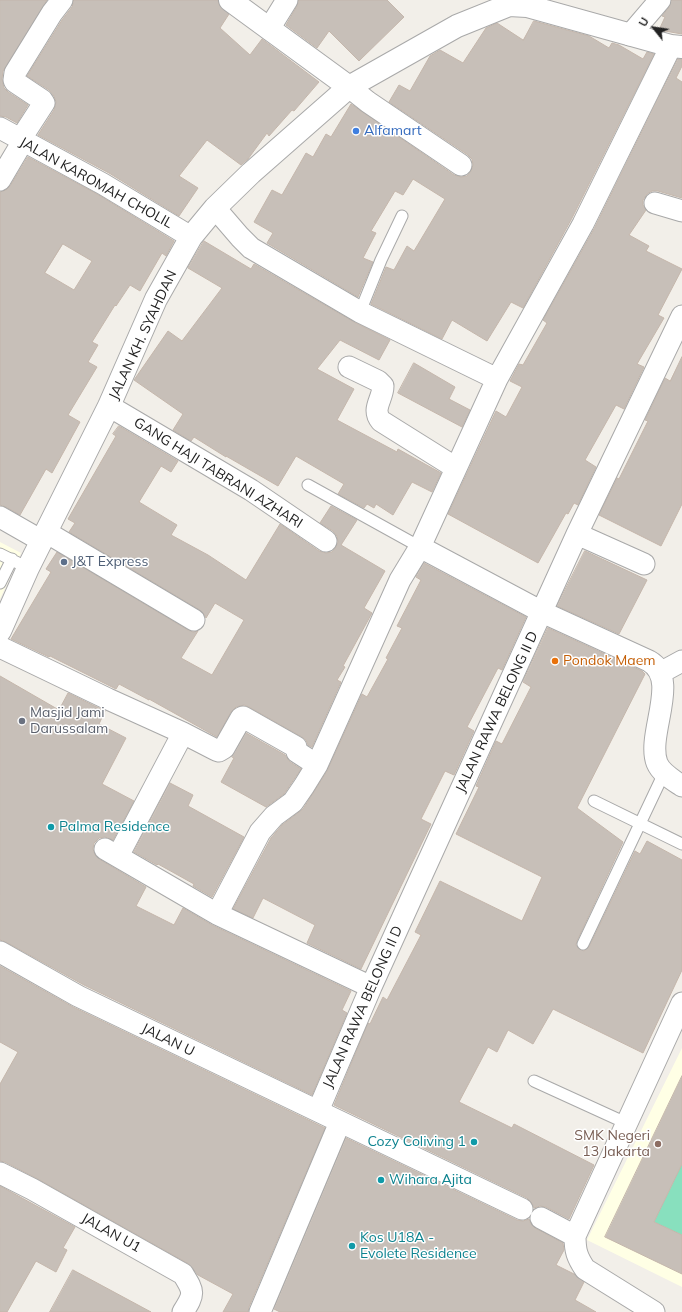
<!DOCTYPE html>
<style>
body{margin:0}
#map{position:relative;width:682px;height:1312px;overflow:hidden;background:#f2efe9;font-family:Mulish,sans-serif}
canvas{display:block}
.north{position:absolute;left:634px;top:8px;width:40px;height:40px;-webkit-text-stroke:3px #fff;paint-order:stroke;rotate:300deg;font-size:11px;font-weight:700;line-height:16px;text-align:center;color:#222}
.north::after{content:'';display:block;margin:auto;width:14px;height:18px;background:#222;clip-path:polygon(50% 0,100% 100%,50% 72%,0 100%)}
</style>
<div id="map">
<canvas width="682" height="1312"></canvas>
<div class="north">U</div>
</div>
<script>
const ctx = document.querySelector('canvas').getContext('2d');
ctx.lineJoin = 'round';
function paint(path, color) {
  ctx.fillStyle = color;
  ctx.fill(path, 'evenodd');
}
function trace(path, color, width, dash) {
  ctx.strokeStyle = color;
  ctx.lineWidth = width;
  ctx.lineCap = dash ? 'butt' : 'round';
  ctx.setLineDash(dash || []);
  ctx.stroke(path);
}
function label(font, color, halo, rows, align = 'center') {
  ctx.font = font + ' Mulish,sans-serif';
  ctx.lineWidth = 3;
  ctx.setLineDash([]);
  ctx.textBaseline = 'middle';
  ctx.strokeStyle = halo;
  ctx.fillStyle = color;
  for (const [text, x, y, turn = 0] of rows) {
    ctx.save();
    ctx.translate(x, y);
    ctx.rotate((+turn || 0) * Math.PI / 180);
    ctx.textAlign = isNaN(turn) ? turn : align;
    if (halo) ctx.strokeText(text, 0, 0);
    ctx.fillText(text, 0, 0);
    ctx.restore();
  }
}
paint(new Path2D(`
 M0,542L21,553L0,599Z
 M682,1048V1287L587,1240Z`), '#ffffe5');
paint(new Path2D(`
 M682,1164V1235L654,1222Z`), '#88e0be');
const building = new Path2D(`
 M0,0H47L3,71L2,79L4,88L8,92L28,105L17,123L6,117L0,116Z
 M74,0H218L219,5L229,14L220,28L250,55L262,39L319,82L294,111L292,110L269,136L267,133L248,159L241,165L207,140L179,176L198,188L179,216L109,173L38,135L54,110L56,102L54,96L49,90L27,76L62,20L72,7Z
 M299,0H387L404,17L359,61L329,31L317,48L286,25L297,6Z
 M672,0H682V34L659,30L665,17L662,16L669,7Z
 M534,21L589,36L609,48L612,43L619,45L643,59L647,52L654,54L572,218L523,308L511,302L487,341L452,320L442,339L371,304L386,267L394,270L407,246L414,251L445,199L413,179L403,195L395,191L371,231L376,233L363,258L373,262L358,297L267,243L273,233L254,222L272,190L282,195L306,153L313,157L326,134L331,137L351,104L454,175L461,177L467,176L471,171L473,165L472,159L468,155L389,102L399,85L410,91L430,56L440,50L463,63L486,28L497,23L523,40Z
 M678,59H682V66L676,78L682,82V198L658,191H652L647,194L643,200V205L646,210L629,235L649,246L646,251L682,269L658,315L664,318L637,364L644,367L624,409L616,405L585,460L596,467L578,505L574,503L568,514L566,513L538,563L448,514L496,411L506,417L522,387L510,381L519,364L523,365L547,323L543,320L594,229Z
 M28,157L97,194L174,241L166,256L162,253L140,291L130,285L116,306L115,305L92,342L98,345L88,362L97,367L68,415L80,422L52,473L46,469L20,515L6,507L0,505V192L6,190L10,186ZM63,244L92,261L74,290L45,273Z
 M204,241L251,269L254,264L354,322L390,340L379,360L340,340L317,369L354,389L337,420L397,452L398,449L441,473L432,492L412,482L393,515L376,504L374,508L367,504L364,508L338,494L344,484L296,456L278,486L226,456V457L194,437L191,441L173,430L183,414L134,380L168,331L182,341L222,288L188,268Z
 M682,357V504L661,546L599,515L617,478L619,479L648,421L645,420L665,378L670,381Z
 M414,363L455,387L449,399L470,410L462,427L398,393Z
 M119,426L178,461L171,472L161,466L139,502L177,525L171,535L208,555L246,580L280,524L319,551L326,553L332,552L336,547L338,542L337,536L333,531L320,523L331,506L357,520L341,545L385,571L364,608L372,613L343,666L345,667L337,680L341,682L312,747L308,745L306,740L302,737L249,707L244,705L236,707L231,712L217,737L149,699V700L119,684L116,689L50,656L49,657L11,639L51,572L46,569L57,552L188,630L193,632L198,631L181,658L212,675L244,620L215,603L206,618L204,614L200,610L69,532L75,523L68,519L116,436L113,434Z
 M585,551L647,580L619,634L557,606Z
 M424,563L526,617L502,670L498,668L467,727L474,731L454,775L445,771L421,819L431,824L361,969L307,943L315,925L263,898L253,918L233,909L271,838L282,825L303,809L327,771L362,694L367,697L388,659L386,658L402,628L397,626L421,580L416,577Z
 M548,628L642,671L645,674L577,808L623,842L577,941L576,945L578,948L584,951L589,947L635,851L640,854L647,841L682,860V970L643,1053L553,1009L533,1044L508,1030L497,1052L488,1047L459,1102L512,1128L514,1124L594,1165L569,1219L546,1207L540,1206L534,1208L532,1203L527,1198L334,1105L368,1023L370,1024L383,997L387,1000L421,935L415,932L440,881L522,921L542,877L456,834L479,787L476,786L496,741L502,744L531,687L523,682Z
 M0,676L59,710L68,693L105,711L99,724L126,738L102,784L134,801L113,840L105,837L99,838L94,843L93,849L95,855L99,859L146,887L136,906L174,925L183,908L212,925L351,991L342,1010L347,1013L312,1095L84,985L6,942L0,940Z
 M246,733L285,755L290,762L301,769L284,794L266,807L221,782L234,758L232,757Z
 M170,783L193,795L188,806L244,837L212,897L193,886L194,884L158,864L157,865L134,852Z
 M0,966L73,1007L325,1128L249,1307L248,1312H223L233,1294L198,1275L189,1264L38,1179L5,1162L0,1161V1084L18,1052L0,1042Z
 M682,1076V1164L654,1222L682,1235V1274L605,1237Z
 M346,1138L517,1220L523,1221L529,1219L531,1224L535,1228L563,1243L564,1250L556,1265L574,1274L584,1282L575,1300L596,1312H280L274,1309Z
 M0,1186L75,1227L63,1248L67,1250L56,1272L36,1261L7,1312H0Z
 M73,1270L151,1312H50Z`);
paint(building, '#c7bfb8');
trace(building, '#c4b6ab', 1);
const service = new Path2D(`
 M360,312L381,260L402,216
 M308,485L420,547
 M0,554L28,568
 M0,583L12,559
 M594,801L682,844
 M583,944L664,773
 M534,1081L626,1123`);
const minor = new Path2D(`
 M269,29L287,0
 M630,35L660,0
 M349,87L368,102L461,165
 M0,128L103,184L191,237
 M20,140L44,103L42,100L15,82L14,80L15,73L52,13L62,0
 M0,180L23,141
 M655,203L682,211
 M215,208L240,237L251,248L360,312L497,379
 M349,367L378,381L383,386C383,399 371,409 381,421L456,468
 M109,406L251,490L326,541
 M0,517L42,541
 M46,532L194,620
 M577,534L644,564
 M420,547L542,612L649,661C681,679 646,734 657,763C661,773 673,780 682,786
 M0,647L108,699L183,733L216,750L219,751L224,748L241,718L243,717L296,747L297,752L317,765
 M660,673L682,661
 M105,849L217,914L371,987
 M118,856L183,733
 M217,914L260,832L274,816L293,802L304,786L317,765L400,580L420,547L497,379L583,224L671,46
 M0,952L78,996L522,1209
 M318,1111L371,987L577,534L682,316
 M0,1173L32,1189L183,1274C194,1292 195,1293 183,1312
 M541,1218L575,1236
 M260,1312L340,1122
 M654,1312L585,1269C577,1257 575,1251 575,1236L682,1003`);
const tertiary = new Path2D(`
 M230,0L349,87
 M0,631L28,568L109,406L156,299L191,237L215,208L251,173L349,87L457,26L509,5L527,6L671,46L682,47`);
trace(service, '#a9a9a9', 13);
trace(minor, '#a9a9a9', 23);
trace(tertiary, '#a9a9a9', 24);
trace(service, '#fff', 11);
trace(minor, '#fff', 21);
trace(tertiary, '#fff', 22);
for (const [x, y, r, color] of [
 [356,131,4,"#3f7fe0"],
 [64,562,4,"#5c6f8a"],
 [555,661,4,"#e8710a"],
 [22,721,4,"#6b7280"],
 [51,827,4,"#0f9aa8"],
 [474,1142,4,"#0f9aa8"],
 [658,1144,4,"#8d6e63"],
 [381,1180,4,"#0f9aa8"],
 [352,1246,4,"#0f9aa8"]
]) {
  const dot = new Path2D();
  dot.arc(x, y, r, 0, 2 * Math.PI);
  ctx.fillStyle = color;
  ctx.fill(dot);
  trace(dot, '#fff', 1.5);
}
label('14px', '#366cbe', '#fff', [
 ["Alfamart",364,131]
], 'left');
label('14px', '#222', '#fff', [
 ["JALAN KAROMAH CHOLIL",96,183,29],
 ["JALAN KH. SYAHDAN",143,335,-65],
 ["GANG HAJI TABRANI AZHARI",218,473,32],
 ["JALAN RAWA BELONG II D",497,712,-65],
 ["JALAN RAWA BELONG II D",363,1007,-66],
 ["JALAN U",168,1040,26],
 ["JALAN U1",111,1233,29]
]);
label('14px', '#4e5e75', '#fff', [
 ["J&T Express",72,562]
], 'left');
label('14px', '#c56008', '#fff', [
 ["Pondok Maem",563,661]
], 'left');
label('14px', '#5b616d', '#fff', [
 ["Masjid Jami",30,713],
 ["Darussalam",30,729]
], 'left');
label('14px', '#0d838f', '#fff', [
 ["Palma Residence",59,827],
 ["Cozy Coliving 1",466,1142,"right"],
 ["Wihara Ajita",389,1180],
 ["Kos U18A -",360,1238],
 ["Evolete Residence",360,1254]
], 'left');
label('14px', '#785e54', '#fff', [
 ["SMK Negeri",650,1136],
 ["13 Jakarta",650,1152]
], 'right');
</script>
